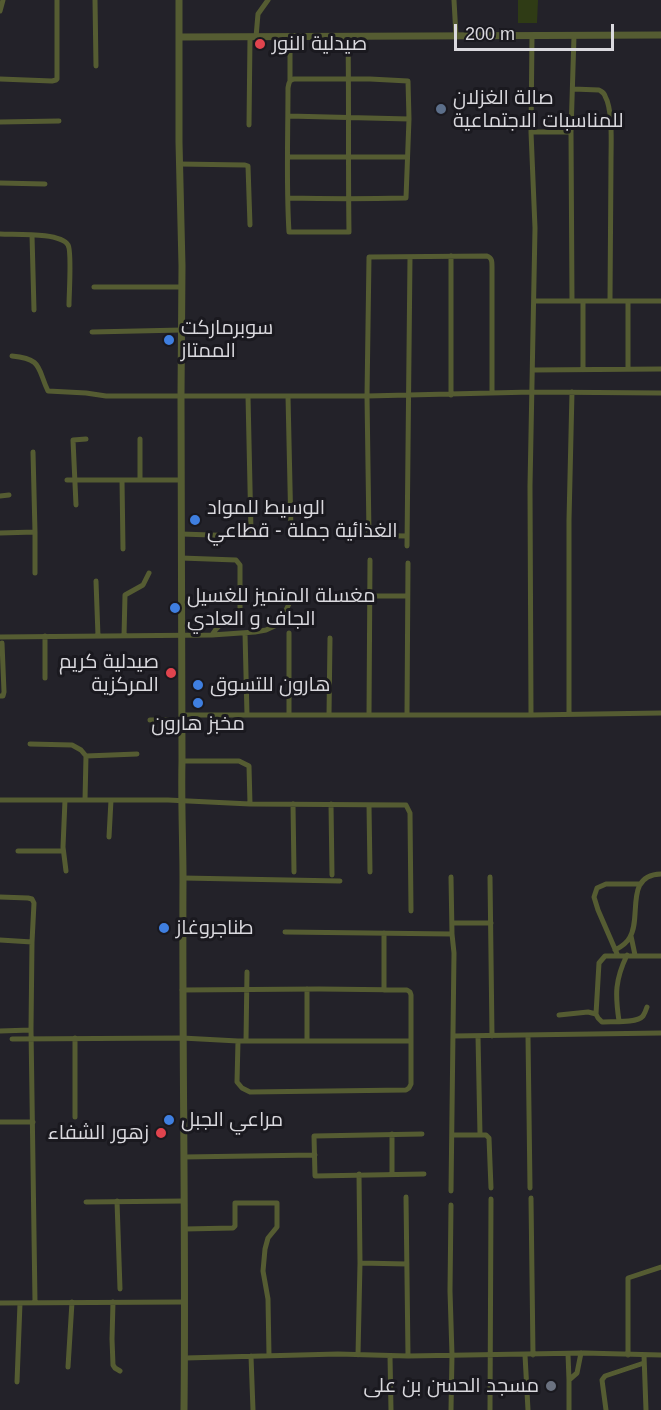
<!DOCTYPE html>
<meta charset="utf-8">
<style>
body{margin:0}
#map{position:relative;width:661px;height:1410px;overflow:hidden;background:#232229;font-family:Helvetica,sans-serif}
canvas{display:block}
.scale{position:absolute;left:454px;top:24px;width:160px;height:27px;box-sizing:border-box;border:3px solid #dad9de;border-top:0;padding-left:8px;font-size:18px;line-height:21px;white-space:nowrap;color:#dad9de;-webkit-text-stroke:4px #1a191f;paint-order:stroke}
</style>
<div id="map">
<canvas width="661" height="1410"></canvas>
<div class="scale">200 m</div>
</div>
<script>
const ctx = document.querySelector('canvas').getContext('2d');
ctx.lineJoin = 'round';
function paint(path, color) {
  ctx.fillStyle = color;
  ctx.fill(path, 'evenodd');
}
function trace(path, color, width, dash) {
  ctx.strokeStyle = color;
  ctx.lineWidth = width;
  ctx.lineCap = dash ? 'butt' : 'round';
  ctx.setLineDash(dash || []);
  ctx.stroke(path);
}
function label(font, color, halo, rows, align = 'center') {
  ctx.font = font + ' Helvetica,Cairo,sans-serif';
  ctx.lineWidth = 6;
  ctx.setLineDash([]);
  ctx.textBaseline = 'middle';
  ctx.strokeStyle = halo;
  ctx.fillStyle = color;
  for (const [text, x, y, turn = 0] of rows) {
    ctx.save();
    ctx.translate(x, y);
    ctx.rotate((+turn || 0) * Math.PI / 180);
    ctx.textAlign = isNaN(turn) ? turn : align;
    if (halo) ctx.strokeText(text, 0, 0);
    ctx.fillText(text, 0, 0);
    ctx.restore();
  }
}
paint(new Path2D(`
 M518,0H538L537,23H518Z`), '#2f3b15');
trace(new Path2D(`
 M95,0L96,66
 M454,0L456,36
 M0,11L3,0
 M256,37L258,14L268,0
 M0,79L52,81L56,80L57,79V0
 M290,80V36
 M573,89L599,90C602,92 604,92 605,96C613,110 611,144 611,161C611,207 610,254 610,301
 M288,116L409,119
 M0,122L59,121
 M249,125L250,37
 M531,132H571
 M288,157H407
 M179,164L245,165L248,166L250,225
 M0,183L45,184
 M288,198C328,199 367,199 406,198L409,119L408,81L370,79H294C289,80 289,83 288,88C288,136 286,184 289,232H349C348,167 349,102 348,36
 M0,234C14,235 60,232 68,245C72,251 69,294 69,305
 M32,235L34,310
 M94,287H182
 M534,301H661
 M572,301L571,132L574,36
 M583,301V369
 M628,301V369
 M92,332L182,330
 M12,356C43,359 37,368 48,391L86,393L106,396H367L532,392L661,393
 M533,370L661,369
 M451,395V256
 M288,396L291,531
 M140,439V480
 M67,480H181
 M122,480L123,549
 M0,496L9,495
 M76,505L73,440L86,439
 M35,532V573
 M0,533L35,532L33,452
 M181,534L242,536L248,535L251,532L248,396
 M343,535L407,536
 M369,535L367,396L369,257L487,256C492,258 492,261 492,267V393
 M407,546L410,257
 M181,558L236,560L240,565V610C232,621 220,620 212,635
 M96,581L98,636
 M370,596H407
 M245,633L247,715
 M45,636V678
 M124,636L125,595L143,585L149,573
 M0,637L212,635L255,632L266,630L279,624L289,604
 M0,696H3L4,692L2,643
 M407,714L408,563
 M569,714V520L572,392
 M182,715H531L661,713
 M289,715V633
 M329,715L330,638
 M369,715L370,560
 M531,715L530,486L535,228L531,132L532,36
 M150,720H182
 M30,744L72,745L81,750L86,756L85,800
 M86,756L137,754
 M182,761H239L249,766L250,804
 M0,800H168L250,804L406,805L410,813L411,911
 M65,800L63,847L66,871
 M293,804L294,872
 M331,804L332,875
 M369,805L370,872
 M109,837L111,800
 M18,851H63
 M451,877L452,934
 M490,877L492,1036
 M183,878L340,881
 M0,897L28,898L32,899L34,903L32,942L31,1029L35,1302
 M452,923H491
 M285,932L452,934L454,953L451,1191
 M384,933V990
 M631,936L635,955
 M0,940L32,942
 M615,950C621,947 627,943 630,937C642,917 624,875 661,874
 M618,956L598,910L594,897L597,888L606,884H640
 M307,989V1040
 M182,990L319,989L407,990L410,992L411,995V1084L409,1088L406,1090L250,1092L242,1088L237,1082L238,1041
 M596,1014L599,963L605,956H661
 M559,1015L588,1012L596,1014L598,1018L602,1022C612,1021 636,1024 643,1016C645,1013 646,1010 647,1007
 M619,1021C615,994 615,980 627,955
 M0,1031L31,1030
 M453,1036L661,1033
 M478,1036L480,1135
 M528,1036L530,1188
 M75,1038V1117
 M12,1039L182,1038L238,1041H410
 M246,1041L247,972
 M0,1122H33
 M392,1134V1174
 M422,1134L314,1136L315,1176L424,1174
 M453,1135H486L489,1138L491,1188
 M184,1157L315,1155
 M406,1197L408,1356
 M531,1198L533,1355
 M117,1201L120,1289
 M86,1202L184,1201
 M451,1205L450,1291L452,1355L451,1410
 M185,1229L233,1228L235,1226V1203H277V1227L268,1238L265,1249L263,1271L268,1299L269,1355
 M360,1263L407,1264
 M113,1302L112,1339L113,1365L115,1368L120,1371
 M0,1303L184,1302
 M568,1354L569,1380
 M358,1355L360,1263L359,1174
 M525,1355L528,1410
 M628,1355V1278L661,1267
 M644,1355L646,1410
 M251,1356L253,1410
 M390,1356L391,1410
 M185,1358L338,1354L408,1356L584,1353L661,1355
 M68,1367L72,1302
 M17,1382L20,1303
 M490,1410L491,1199
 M569,1410V1380L577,1373L581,1353
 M606,1410L602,1380L605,1376L644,1363`), '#555c32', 5);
trace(new Path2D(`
 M179,0V142L182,266L181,396L182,761C181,801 183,840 183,879C182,1056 186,1233 184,1410
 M179,37L661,35`), '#555c32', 7);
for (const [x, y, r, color] of [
 [260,44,6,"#e0444e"],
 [441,109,6,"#5c6f8a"],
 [169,340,6,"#3f7fe0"],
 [195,520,6,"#3f7fe0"],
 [175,608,6,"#3f7fe0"],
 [171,673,6,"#e0444e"],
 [198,685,6,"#3f7fe0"],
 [198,703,6,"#3f7fe0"],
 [164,928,6,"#3f7fe0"],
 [169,1120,6,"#3f7fe0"],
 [161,1133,6,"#e0444e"],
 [551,1386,6,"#6b7280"]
]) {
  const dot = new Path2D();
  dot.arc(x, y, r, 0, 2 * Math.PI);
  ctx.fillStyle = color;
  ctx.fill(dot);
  trace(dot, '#1a191f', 2);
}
label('20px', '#dad9de', '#1a191f', [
 ["صيدلية النور",272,44],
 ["صالة الغزلان",453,98],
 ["للمناسبات الاجتماعية",453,121],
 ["سوبرماركت",181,328],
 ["الممتاز",181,351],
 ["الوسيط للمواد",207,508],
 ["الغذائية جملة - قطاعي",207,531],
 ["مغسلة المتميز للغسيل",187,596],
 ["الجاف و العادي",187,619],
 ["صيدلية كريم",159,662,"right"],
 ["المركزية",159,685,"right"],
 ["هارون للتسوق",210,685],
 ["مخبز هارون",198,724,"center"],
 ["طناجروغاز",176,928],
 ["مراعي الجبل",181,1120],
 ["زهور الشفاء",149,1133,"right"],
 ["مسجد الحسن بن على",539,1386,"right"]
], 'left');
</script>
